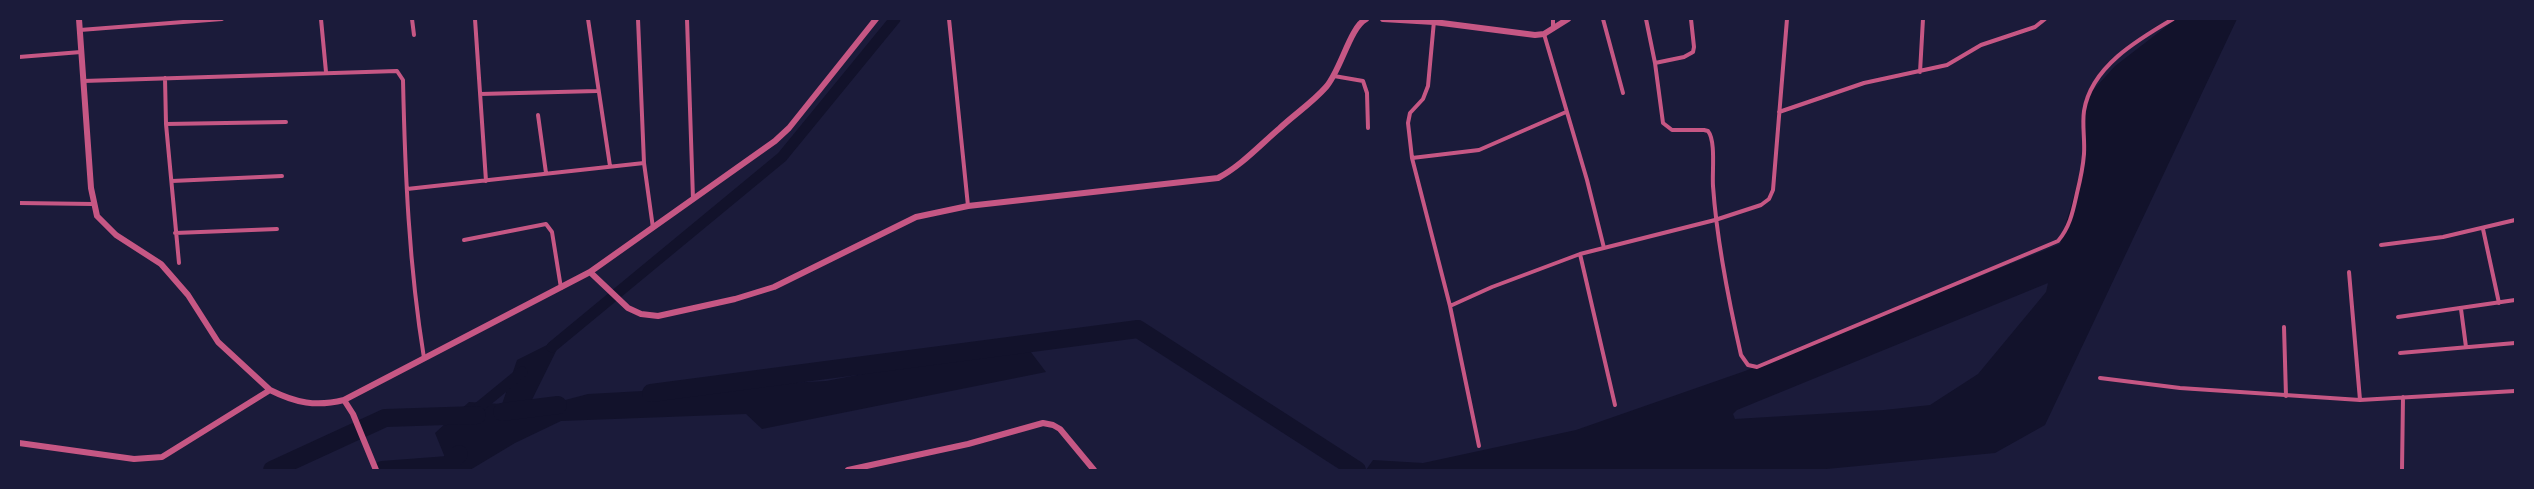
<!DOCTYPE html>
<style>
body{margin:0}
#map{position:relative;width:2534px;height:489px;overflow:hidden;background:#1b1b3a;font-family:"PT Sans Narrow",sans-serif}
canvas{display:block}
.frame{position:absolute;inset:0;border:20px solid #1b1b3a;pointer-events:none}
</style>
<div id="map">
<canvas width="2534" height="489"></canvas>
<div class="frame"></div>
</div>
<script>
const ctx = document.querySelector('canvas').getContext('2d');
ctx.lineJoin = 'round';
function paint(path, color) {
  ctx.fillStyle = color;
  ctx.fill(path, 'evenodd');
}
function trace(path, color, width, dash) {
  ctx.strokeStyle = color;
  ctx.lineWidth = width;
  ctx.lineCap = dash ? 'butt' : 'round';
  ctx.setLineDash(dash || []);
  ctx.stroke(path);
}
paint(new Path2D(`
 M2176,19H2237L2045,425L1995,453L1816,470H1366L1373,460L1423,463L1576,430L1745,371L2060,244L2082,167L2085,99L2115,66ZM2048,283L2046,292L1978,374L1930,405L1884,410L1735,419L1733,414L1737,410Z
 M563,337L527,410L588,394L826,381L1024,343L1046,372L762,429L746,414L561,421L515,443L470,470H435L446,460L435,433L469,402L502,404L517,360Z`), '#12122b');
trace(new Path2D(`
 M552,347L782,157L895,19
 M473,412L522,372`), '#12122b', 11);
trace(new Path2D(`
 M651,393L1138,329L1357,470
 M502,412L558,405
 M272,470L385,418L477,415
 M382,470L448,465L459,454`), '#12122b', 18);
trace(new Path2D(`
 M321,19L326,72
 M412,19L414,35
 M475,19L486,181
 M588,19L610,166
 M638,19L644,163
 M687,19L693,199
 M949,19L968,206
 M1553,19V29
 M1603,19L1623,93
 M1646,19L1655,63L1663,123L1672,130H1704L1708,131C1716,141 1712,172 1713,186C1717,243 1728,298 1741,355L1748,365L1757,367L2058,241C2070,227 2073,211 2077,193C2080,181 2083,167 2084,154C2085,140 2082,125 2084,111C2091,67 2137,40 2173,19
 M1434,21L1428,86L1423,99L1410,113L1408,123L1412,158L1450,306L1479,446
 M80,30L222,19
 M1544,34L1587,180L1604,248
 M19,57L81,52
 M1655,63L1684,57L1693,52L1694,47L1691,19
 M1920,72L1923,19
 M1334,76L1363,81L1367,93L1368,128
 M165,78L166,124L179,263
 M83,81L397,71L403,80C405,173 409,266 424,358
 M480,94L597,91
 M1779,112L1864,83L1947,65L1981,45L2035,27L2045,19
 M538,115L546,173
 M166,124L286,122
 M1412,158L1479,150L1566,112
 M172,181L282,176
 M407,189L644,163L653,228
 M19,203L93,204
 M2483,229L2499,303
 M175,233L277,229
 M464,240L546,224L552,232L561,288
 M2381,245L2443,237L2515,220
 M1580,254L1615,405
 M2349,272L2360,400
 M1450,306L1492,287L1580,254L1715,220L1761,205L1769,199L1773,190L1787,19
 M2461,309L2466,347
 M2398,317L2515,300
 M2284,327L2286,396
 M2400,353L2515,343
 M2100,378L2180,388L2360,400L2515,391
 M2402,470L2403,397`), '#c65784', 4);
trace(new Path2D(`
 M79,19L91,188L97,216L116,235L161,264L188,295L218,342L270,390
 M1383,19L1434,22L1535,35L1544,34L1568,19
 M590,272L775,141L789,128L876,19
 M344,400L353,414L376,470
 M19,443L134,459L162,457L270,390C296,403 316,407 344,400L590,272L628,308L641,314L658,316L735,299L774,287L916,217L968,206L1218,178C1241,166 1261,144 1280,128C1295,114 1313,102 1326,87C1341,70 1350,27 1366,19
 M848,470L968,444L1043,423L1053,425L1060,429L1094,470`), '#c65784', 6);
</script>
